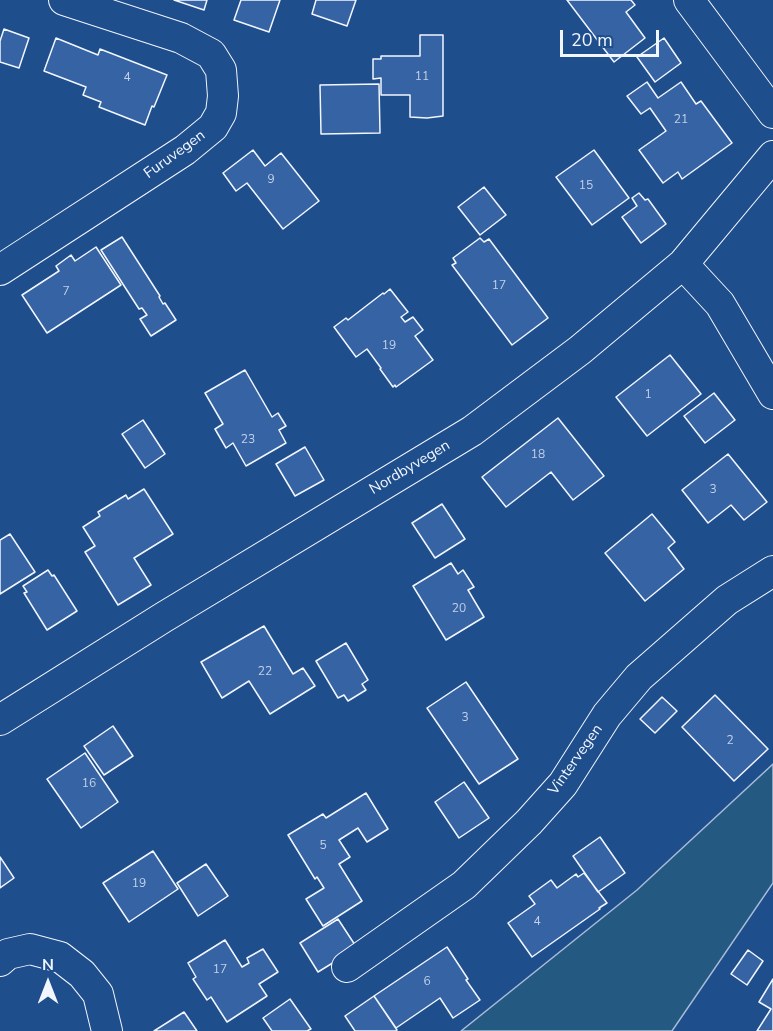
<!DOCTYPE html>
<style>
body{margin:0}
#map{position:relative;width:773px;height:1031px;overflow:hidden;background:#1f4e8c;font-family:"Nunito Sans",sans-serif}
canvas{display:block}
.north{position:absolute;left:18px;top:953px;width:60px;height:60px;-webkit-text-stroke:4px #1f4e8c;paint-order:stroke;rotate:0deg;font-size:16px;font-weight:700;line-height:24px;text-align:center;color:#f2f6ff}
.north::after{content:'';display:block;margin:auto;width:21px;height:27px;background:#f2f6ff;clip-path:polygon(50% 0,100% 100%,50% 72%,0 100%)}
.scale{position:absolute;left:560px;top:30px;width:99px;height:27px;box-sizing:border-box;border:3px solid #f2f6ff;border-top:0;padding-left:8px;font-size:18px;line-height:21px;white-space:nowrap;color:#f2f6ff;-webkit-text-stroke:4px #1f4e8c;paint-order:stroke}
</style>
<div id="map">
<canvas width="773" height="1031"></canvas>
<div class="north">N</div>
<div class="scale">20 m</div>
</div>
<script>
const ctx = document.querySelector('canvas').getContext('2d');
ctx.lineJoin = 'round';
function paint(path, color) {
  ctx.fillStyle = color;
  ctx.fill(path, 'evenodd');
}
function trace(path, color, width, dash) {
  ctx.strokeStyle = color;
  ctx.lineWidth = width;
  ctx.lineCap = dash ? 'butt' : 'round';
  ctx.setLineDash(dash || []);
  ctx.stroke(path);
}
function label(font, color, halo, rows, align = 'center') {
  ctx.font = font + ' "Nunito Sans",sans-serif';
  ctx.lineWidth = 4.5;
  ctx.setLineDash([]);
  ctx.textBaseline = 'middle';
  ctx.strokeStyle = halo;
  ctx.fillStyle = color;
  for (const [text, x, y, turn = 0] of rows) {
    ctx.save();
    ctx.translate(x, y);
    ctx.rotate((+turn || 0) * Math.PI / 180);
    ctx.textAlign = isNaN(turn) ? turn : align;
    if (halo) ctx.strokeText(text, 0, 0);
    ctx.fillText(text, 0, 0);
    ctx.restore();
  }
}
const green = new Path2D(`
 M773,764V883L672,1031H461L637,890Z`);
paint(green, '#245a82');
trace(green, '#a8bbd7', 1.5);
const building = new Path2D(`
 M174,0H207L204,10Z
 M241,0H280L269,32L234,20Z
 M316,0H356L347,26L312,14Z
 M567,0H631L635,5L626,12L645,38L614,62Z
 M4,29L29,38L19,68L0,62V41Z
 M420,35H443V116L427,118L410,117V95H381V78L373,79V59H381V56H420Z
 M56,38L98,55L100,49L167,75L154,107L152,106L145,125L99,107L101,102L83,95L86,87L44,71Z
 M664,38L681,63L655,82L637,57Z
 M647,82L658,98L681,82L696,104L701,101L732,143L682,179L678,172L663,183L639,150L666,131L650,108L641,114L627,96Z
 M379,84L380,133L321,134L320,85Z
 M253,150L265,166L281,153L319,201L283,229L247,183L236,191L223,173Z
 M594,150L629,198L592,225L556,177Z
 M484,187L506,215L480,235L458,207Z
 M639,193L645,200L648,199L666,224L641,243L622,217L637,206L632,198Z
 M122,237L160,296L159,297L163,304L165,303L176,320L151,336L140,319L147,315L142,308L139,309L101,250Z
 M480,238L484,242L489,239L548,318L512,345L452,265L456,263L453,258Z
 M96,247L121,285L47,333L22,295L59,271L56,266L71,255L75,261Z
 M390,289L408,312L401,317L405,322L413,317L423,330L415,336L433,360L396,387L395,385L393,387L380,369L381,368L367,349L356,357L334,327L346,318L348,320L383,293L384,294Z
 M670,355L701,394L647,436L616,397Z
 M245,370L272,417L278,413L286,426L279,430L286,443L246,466L233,443L226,448L215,429L223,424L205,393Z
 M714,393L735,420L705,443L684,416Z
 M558,418L604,476L573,500L551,472L506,507L482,477Z
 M143,420L165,454L145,468L122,434Z
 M305,447L324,480L295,496L276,464Z
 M728,454L767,502L744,520L731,505L708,523L682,490Z
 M144,489L173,534L134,558L151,585L118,605L85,552L95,546L83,527L100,516L98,512L126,495L128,499Z
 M442,504L465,539L435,558L412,523Z
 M652,514L675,542L668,548L684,569L645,601L605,553Z
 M10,534L35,572L0,594V540Z
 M451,563L458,574L463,570L474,587L468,590L484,617L446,640L413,586Z
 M48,570L52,576L54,575L77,611L47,630L24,593L27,592L23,586Z
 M264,626L293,674L303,668L315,686L270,714L249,681L222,698L201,662Z
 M346,643L368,680L362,684L366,690L348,701L344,695L338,698L316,661Z
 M466,682L518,759L479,784L427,708Z
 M715,695L768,749L734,781L682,727Z
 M662,697L677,711L655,733L640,719Z
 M113,726L133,756L104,775L84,746Z
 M85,753L118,802L81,828L47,779Z
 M464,782L489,818L459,838L435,802Z
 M366,793L388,829L367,842L358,828L339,840L350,857L339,864L362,901L323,926L306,899L324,888L317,877L315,879L288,835L323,814L326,818Z
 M600,837L625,873L598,892L573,856Z
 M153,851L178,889L129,922L103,883Z
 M0,857L14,878L0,888Z
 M206,864L228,896L198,916L177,883Z
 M584,873L607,903L599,908L600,909L532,957L508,923L535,904L529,896L551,880L557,888L576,874L578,877Z
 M338,919L357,948L318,972L300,943Z
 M225,940L242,967L249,963L247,958L263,949L278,972L259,984L267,996L227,1022L211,997L207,1000L193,979L196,977L188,963Z
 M447,947L468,979L466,980L480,1000L453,1018L440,998L396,1028L374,996Z
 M748,950L763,961L747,985L731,974Z
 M773,979V1031H757L771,1009L759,1002Z
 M374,996L397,1030L396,1031H355L345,1016Z
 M290,999L311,1029L307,1031H272L263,1018Z
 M184,1012L197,1031H154Z`);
paint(building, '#3563a3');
trace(building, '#f2f6ff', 1.5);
const street = new Path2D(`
 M689,0L773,113
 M683,264L720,304L773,394
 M0,270L185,150L213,127L221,113L223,96L221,70L211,54L181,38L64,0
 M0,720L164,617L472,431L580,350L683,264L773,156
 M0,961L8,954L30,949L60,957L82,974L98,994L107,1031
 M347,967L464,885L529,822L563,784L607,715L639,677L727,600L773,571`);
trace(street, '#f2f6ff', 32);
trace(street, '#1f4e8c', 30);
label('12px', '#c3d1e8', null, [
 ["11",422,77],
 ["4",127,78],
 ["21",681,120],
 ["9",271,180],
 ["15",586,186],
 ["17",499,286],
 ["7",66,292],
 ["19",389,346],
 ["1",648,395],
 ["23",248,440],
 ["18",538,455],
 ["3",713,490],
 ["20",459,609],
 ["22",265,672],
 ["3",465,718],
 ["2",730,741],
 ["16",89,784],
 ["5",323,846],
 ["19",139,884],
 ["4",537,922],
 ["17",220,970],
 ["6",427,982]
]);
label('15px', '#f2f6ff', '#1f4e8c', [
 ["Furuvegen",175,155,-36],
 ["Nordbyvegen",410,468,-31],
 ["Vintervegen",576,760,-55]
]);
</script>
